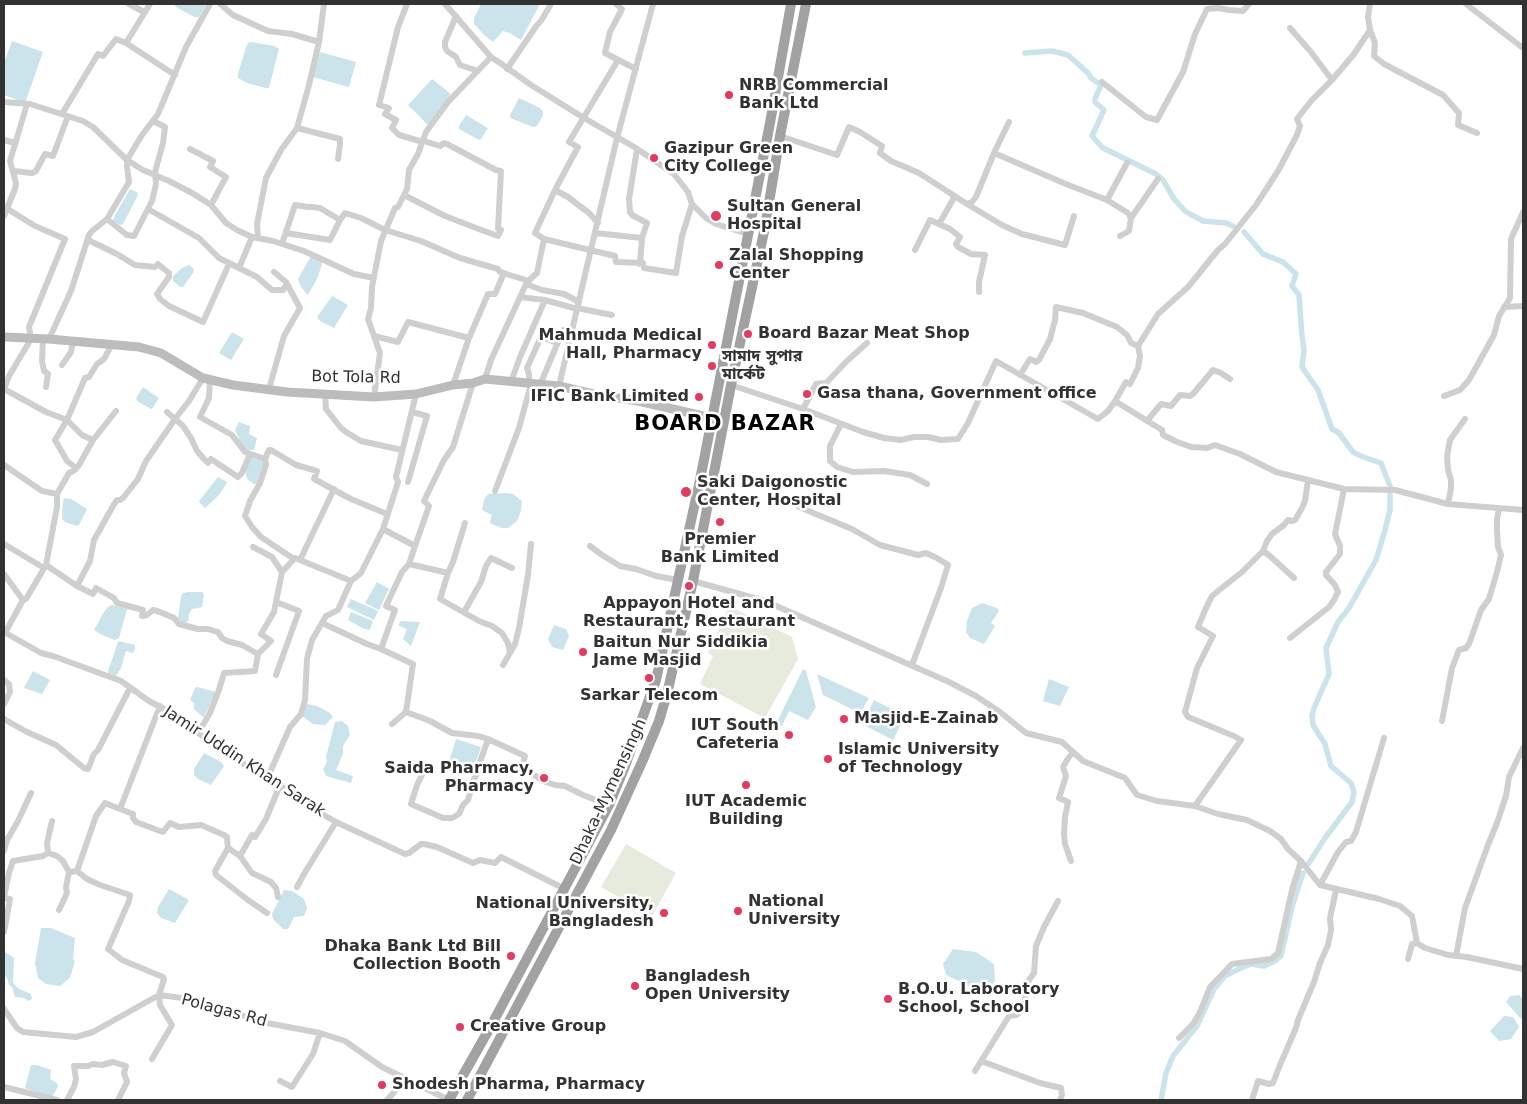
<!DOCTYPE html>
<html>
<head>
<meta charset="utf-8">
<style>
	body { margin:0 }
	#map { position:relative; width:1527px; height:1104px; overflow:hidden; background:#fff; font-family:"DejaVu Sans",sans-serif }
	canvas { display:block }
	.frame { position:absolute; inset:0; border:5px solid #323232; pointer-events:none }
</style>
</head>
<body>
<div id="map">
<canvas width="1527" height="1104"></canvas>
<div class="frame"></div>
</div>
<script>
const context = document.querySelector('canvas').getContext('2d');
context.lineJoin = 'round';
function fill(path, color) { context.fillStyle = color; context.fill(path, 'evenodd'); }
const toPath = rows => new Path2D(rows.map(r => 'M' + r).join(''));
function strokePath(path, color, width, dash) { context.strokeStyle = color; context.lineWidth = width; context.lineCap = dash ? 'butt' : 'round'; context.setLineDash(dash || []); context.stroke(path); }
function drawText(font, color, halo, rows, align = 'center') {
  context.font = font + ' "DejaVu Sans","Noto Sans Bengali",sans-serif'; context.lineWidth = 5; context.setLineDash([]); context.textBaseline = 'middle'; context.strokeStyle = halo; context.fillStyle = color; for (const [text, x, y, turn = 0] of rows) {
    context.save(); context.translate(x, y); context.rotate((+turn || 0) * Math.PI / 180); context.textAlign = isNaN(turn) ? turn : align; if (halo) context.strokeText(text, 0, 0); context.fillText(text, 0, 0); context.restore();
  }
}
fill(toPath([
	[729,606,792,637,798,659,765,718,700,684,713,656,708,653],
	[626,844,676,873,652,916,601,887]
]), '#e7ebde');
fill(toPath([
	[174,4,205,4,205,6,199,17,194,17,176,7],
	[481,4,540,4,521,40,510,33,503,31,493,42,485,36,474,24,474,18],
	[12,41,43,52,25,103,4,95,4,63],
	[252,42,274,46,279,49,269,88,265,88,247,83,238,78,238,74,246,47,248,43],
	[320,52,356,62,349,87,313,77],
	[432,79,451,94,428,125,408,105],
	[519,98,540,108,543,111,543,116,537,126,533,127,510,118,510,115],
	[466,115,488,128,481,139,479,140,459,129,459,126],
	[130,189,137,192,138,195,123,224,120,225,113,221,115,215],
	[311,256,322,261,322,264,317,279,308,295,301,287,298,279],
	[189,265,194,269,193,273,183,287,180,287,173,281,173,276,182,268],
	[332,296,348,305,334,328,320,321,317,317],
	[232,332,244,339,231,360,219,353],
	[143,387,159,398,153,408,151,409,137,401,136,398],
	[239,422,250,426,249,434,257,438,254,450,244,450,235,430],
	[251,457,264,462,257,484,254,484,248,480,246,476,246,468],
	[218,477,227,482,225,486,218,496,205,508,200,503,199,501],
	[506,493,513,494,522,501,521,511,517,521,508,528,502,528,491,524,490,522,492,515,482,510,484,500,488,494],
	[65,498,71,499,87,509,79,525,77,526,65,522,62,519,63,501],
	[377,582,389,589,379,610,365,603],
	[188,592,202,592,204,594,202,607,192,609,189,614,188,622,182,623,178,618,181,597,183,593],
	[351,599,378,611,374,620,347,607],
	[982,603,997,608,999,611,991,623,995,626,984,644,970,638,966,632,967,621,972,608],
	[112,605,127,609,119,638,115,640,102,635,94,630,104,612,108,607],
	[351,612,373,621,370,629,368,630,362,628,348,620],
	[401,621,420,622,411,646,403,639,407,629,398,625],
	[554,625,566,629,569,636,563,650,552,647,548,639],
	[119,641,135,645,135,649,133,653,126,651,121,668,116,676,108,673,108,671,118,642],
	[803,669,806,671,816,707,808,720,789,711,782,726,776,724],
	[33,671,50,680,42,694,24,688],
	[817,674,869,698,860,713,823,695],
	[1049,679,1069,687,1060,706,1043,701],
	[197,687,216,692,204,717,203,717,194,709,194,703,190,700,195,688],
	[874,700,905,716,893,740,862,724],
	[307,704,317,706,330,713,333,717,325,725,313,724,302,716],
	[342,721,348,726,350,735,343,746,343,754,336,770,353,776,351,783,326,776,323,769,327,762,326,757,335,722],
	[456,739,481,747,473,770,449,762],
	[204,753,221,762,224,766,211,785,198,779,194,775,194,769],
	[169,889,189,900,175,923,161,918,157,913,158,907],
	[284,890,292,891,304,899,307,908,304,916,294,917,288,929,283,929,273,919,272,914],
	[41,928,51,928,75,938,73,959,75,961,70,978,60,986,46,984,38,978,35,963],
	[953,949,976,952,994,964,995,981,988,990,977,990,946,975,943,964],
	[4,951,14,958,13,983,19,989,31,994,32,999,28,1001,24,998,15,997,12,987,9,985,7,978,4,975],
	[1519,995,1523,999,1523,1017,1521,1019,1506,1002,1510,996],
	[1504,1016,1513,1017,1519,1027,1511,1039,1499,1041,1490,1031],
	[31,1065,37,1065,51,1070,50,1079,57,1083,58,1086,53,1096,49,1097,25,1088]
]), '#cbe3eb');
strokePath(toPath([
	[1025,53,1052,51,1068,55,1088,73,1091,78,1101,85,1095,99,1095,102,1104,110,1092,136,1103,148,1156,174,1163,180,1174,199,1185,211,1190,214,1203,221,1226,223,1233,226],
	[1244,232,1263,254,1283,262,1296,274,1292,286,1299,295,1302,336,1304,350,1302,367,1318,390,1332,429,1339,433,1353,452,1363,457,1381,463,1390,486],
	[1309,863,1325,838,1352,802,1354,792,1351,783,1331,766,1325,744,1313,725,1312,716,1314,708,1329,674,1326,648,1338,622,1349,608,1376,560,1385,530,1390,510,1390,495],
	[1161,1100,1166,1073,1173,1056,1197,1026,1214,989,1225,976,1243,967,1252,964,1264,966,1275,961,1281,956,1292,907,1303,873]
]), '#cbe3eb', 5.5);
strokePath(toPath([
	[129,4,144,12],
	[220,4,233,15,268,31,292,34,319,42],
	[407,4,398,27,379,105,389,108,385,114,396,120,392,128,399,135,423,142],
	[445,4,491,57,503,65,531,85,584,118,636,148,674,174,688,192,692,204,706,218,716,224,748,234],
	[616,4,622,9,610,32,605,53,636,69],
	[1466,4,1523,48],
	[456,16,445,42,445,47,447,51,456,57,460,65,478,71],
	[1290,28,1311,52,1332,80],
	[1370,30,1375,43,1374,56,1384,64,1443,95,1459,113,1458,125,1477,133],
	[126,43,175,75],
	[507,69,537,25,541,21,551,4],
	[1102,82,1146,117,1157,120,1183,72,1195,34,1207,9,1218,8,1229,10,1243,11,1249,4],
	[4,102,30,104,83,121,93,127,127,160,143,170,169,181,192,193,211,205,226,223,237,230,252,237,273,241,304,251,354,274,374,278],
	[62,114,98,54,103,56,116,39,126,43,150,4],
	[297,128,340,139,340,144,338,159],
	[780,136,837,155,849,127,860,132,882,146,880,153,891,161,919,173,967,204,972,202,976,197,994,153,1066,184,1107,200,1128,213,1131,218,1129,231,1120,236],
	[4,140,15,143],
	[190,149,213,161,210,167,226,177,211,205],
	[637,149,629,199,630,212,632,215,647,223,642,238,640,264],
	[994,153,1009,122],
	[13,171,32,173,36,171,45,154,53,156,68,116],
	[555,190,568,197,589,213,598,223],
	[404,195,445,216,484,231,498,236,501,230,498,229,501,171,496,170,447,144,444,143,440,146,424,141],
	[955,196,939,224,950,229,960,237,956,244,958,247,971,254,985,255,979,282,979,292],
	[1107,200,1127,163],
	[967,204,1002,225,1022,234,1065,245,1074,216],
	[148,209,199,238,219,258,257,277,272,290,283,290,287,284],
	[4,216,15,189,16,183,10,161,27,104],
	[1131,218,1158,179],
	[107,219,127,235,134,236,152,201,156,184,155,172,163,143,165,127,153,121],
	[286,233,330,240,340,220],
	[595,233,642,238],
	[258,238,257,224,266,178,281,150,297,128,309,85,319,42,324,4],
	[544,239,615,256,616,262,643,263],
	[88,240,117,254,135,265,155,267,158,264,159,265,169,273,169,277,157,294,160,299,169,306,203,322,229,264],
	[282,244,295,205,308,207,312,207,320,208,340,220,345,213,361,218,385,230,421,241,460,258,498,269,500,272,529,281],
	[915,250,930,220,939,224],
	[239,268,252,237],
	[644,268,676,273,682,236,692,204],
	[526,284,542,290,564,294,579,302],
	[520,297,545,300,577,309],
	[1504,307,1523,306],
	[577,308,612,315],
	[374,336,398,342,408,322,469,338],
	[43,339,42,361,44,371,48,374,46,387],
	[49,339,71,291,89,235,92,231,107,219,129,182,127,167,127,160,142,135,158,114,186,47,210,4],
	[62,365,71,352,73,341],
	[1020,375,1030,359,1036,362,1039,360,1050,339,1055,320,1056,307,1083,313,1117,327,1127,335,1131,343,1138,346],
	[485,379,491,360,527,282,537,273,544,239,535,233,556,188,578,147,569,142,618,60],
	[210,380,209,398,200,417,232,435,245,452,265,459,269,450,271,450,296,465,317,471,314,479,351,499,387,514],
	[511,382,520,357,545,300],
	[529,384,529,374,527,368,541,337,557,343],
	[453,385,469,338,488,294,495,294,504,273],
	[540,385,563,330,573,331],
	[731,385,803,409,863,432,884,438,901,440,914,437,928,437,941,440,958,439,968,423,996,361,1098,419,1108,411,1115,401,1162,430,1163,435,1175,441,1191,447,1207,448,1215,445,1240,454,1276,472,1344,489,1395,490,1448,504,1523,510],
	[559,386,617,138,653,4],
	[4,389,9,376,31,339,29,327,65,239,35,226,6,208],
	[4,389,46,412,67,420,55,440,67,461,76,468],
	[269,389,284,336,300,308,286,282,274,272],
	[325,393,326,409,341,428,346,432,361,441,402,450],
	[1444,396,1460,390,1469,380,1494,335,1499,316,1510,298,1511,239,1523,212],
	[374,397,380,353,368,319,371,308,372,287,381,241,395,208,398,207,407,189,409,170,418,154,426,132,448,102,491,57],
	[1115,401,1126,382,1130,384,1138,368,1140,356,1138,346,1158,314,1188,287,1218,250,1225,244,1256,205,1278,171,1297,135,1300,126,1297,119,1311,101,1332,80,1354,54,1370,30,1368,17,1370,4],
	[803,409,816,384,826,383,848,360,867,343],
	[167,412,175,419,189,401,203,378],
	[1147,421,1161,404,1171,406,1180,395,1190,396,1193,394,1213,370,1221,373,1230,379],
	[841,424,830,446,830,461,837,467,853,472,884,471,910,475,927,484],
	[93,440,82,435,67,420,85,378,89,377,97,364,104,359,111,346],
	[265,459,266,465,260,483,250,501,245,516,252,527,261,537,294,559],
	[4,465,42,491,57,494],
	[408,482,427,416,412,412],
	[495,491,519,428,531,384],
	[1448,504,1451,488,1451,480,1448,470,1447,456,1450,440,1465,419],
	[799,507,852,529,880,545,918,555,926,553,937,558,948,565,941,588,912,665],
	[383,529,415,546,409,564,448,573,453,562,465,523],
	[4,544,44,568],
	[415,546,429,506,424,501,444,460,453,447,473,383],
	[590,546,602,555,620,566,636,569,656,576,678,580],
	[253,547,272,557,282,572],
	[1263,551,1267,541,1272,534,1284,525,1288,520,1292,521,1295,520,1302,508,1305,501,1308,480],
	[300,560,334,489],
	[46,565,77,586,93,594,96,588,114,598,117,603,143,610,142,616,147,615,153,610,160,612,174,618,179,624,198,629,208,629,218,632,222,638,227,641,242,645,258,654],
	[448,573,440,599,479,621,492,626,502,633,508,643,510,653],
	[4,574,23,600],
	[693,581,765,601,949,682,976,696,1000,712,1026,733,1062,742,1083,761,1125,778,1137,795,1157,801,1195,806,1218,814,1247,820,1270,831,1281,839,1288,849,1301,861,1320,885,1379,899,1400,906,1412,916,1417,943,1425,948,1448,955,1467,957,1523,969],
	[77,586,90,561,94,540,113,506,117,500,120,500,123,498,138,479,146,461,175,419,183,426,191,438,197,451,204,459,208,463,211,459,238,477,242,473,250,454],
	[464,612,481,582,486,566,491,558,512,568],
	[322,623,367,644,381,649,413,664,406,712],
	[4,632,41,653,53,656,121,681,149,701,181,718,191,725,206,740,267,779,300,797,310,807,336,822,405,854,409,853,421,844,424,844,437,847,473,863,480,860,495,863,501,857,565,889],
	[5,633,23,600,26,599,46,565,57,507,57,494,69,473,75,470,79,465,93,440,116,411],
	[1290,638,1329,607,1334,600,1338,592,1335,585,1326,575,1326,572,1340,554,1340,546,1335,534,1344,489],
	[381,649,395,610,386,606,402,572,409,564],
	[503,665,515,644,519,628,528,575,531,544],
	[276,675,299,611,276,602],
	[4,680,9,684,10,692,4,704],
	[4,719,25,731,56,745,84,768,88,769,94,754,98,750,130,688],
	[1442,721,1452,668,1459,650,1466,648,1469,644,1481,610,1489,599,1497,572,1501,555,1498,547,1497,530,1497,519,1499,508],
	[392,724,406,712,430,721,452,733,478,736,488,739,525,756,522,767,543,781,555,785,565,786,583,795,609,805],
	[198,733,210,713,219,690,224,673,255,671,258,654,271,641,261,634,274,612,282,572,295,558,351,581],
	[426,767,417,785,411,804,443,818,452,818,459,814,463,805,468,800,474,779,478,772,480,762,488,739],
	[267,779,290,727,301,714,305,700,307,659,312,640,326,616,338,610,351,581,361,573,383,529,398,482,396,477,416,394],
	[1195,806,1241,740,1234,736,1188,717,1185,712,1197,668,1213,636,1198,627,1206,608,1212,596,1218,591,1242,572,1263,551,1270,556,1294,578],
	[120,809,133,814,133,818,136,822,163,832,170,823,179,827,201,825,224,835,227,837,228,848,240,856,252,873,271,882,276,888,278,897],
	[52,821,47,843,48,853,57,856,63,861,69,872],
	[228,848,215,871,216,875,248,900,267,913],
	[4,851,7,840,18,821,31,793],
	[240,856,252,835,255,837,266,819,280,785],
	[1071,861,1065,844,1064,833,1065,817,1068,802,1059,798,1066,776,1063,767,1067,760,1073,752],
	[77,871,96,816,105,803,120,809,160,706],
	[1320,885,1338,852,1346,842,1351,841,1356,832,1384,738],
	[297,887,304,874,336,822],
	[4,897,9,873,13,861,43,856,48,853],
	[4,898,10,899,4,932],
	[59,910,67,893,66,887,69,872,77,871,87,879,100,885,130,895,129,901,108,949,122,960,163,977,164,979,159,995,160,1005,172,1025,152,1059],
	[1456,956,1465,908,1488,845,1497,823,1506,796,1509,777,1523,748],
	[1408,959,1412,944,1417,943],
	[4,1009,17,1028,23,1032,76,1037,93,1032,159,995,190,999,267,1023,320,1033,345,1041,382,1067,449,1100],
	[1179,1038,1193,1024,1200,1012,1210,987,1232,964,1271,959,1278,953,1292,890,1301,861],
	[981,1061,1040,1083,1061,1088,1062,1095,1060,1100],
	[975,1071,1009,1016,1016,1015,1023,1010,1029,980,1034,973,1036,946,1044,927,1058,901],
	[280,1081,292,1087,313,1054,320,1033],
	[4,1087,57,1100],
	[67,1100,74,1087,76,1079,74,1066,88,1066,93,1064,102,1065,113,1062,126,1066,124,1073,127,1082,118,1100],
	[387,1100,406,1079],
	[1252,1100,1258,1081,1269,1084,1273,1083,1280,1065,1296,1028,1298,1020,1314,982,1320,963,1328,945,1331,930,1330,918,1336,890]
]), '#cfcfcf', 6);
strokePath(toPath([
	[4,337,49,339,139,347,161,353,203,378,233,385,287,392,374,397,416,394,453,385,473,383,485,379,559,386,598,395,638,401,712,418]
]), '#bcbcbc', 9);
strokePath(toPath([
	[449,1100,492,1024,609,805,625,766,656,680,700,480,770,123,791,4],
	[467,1100,611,830,642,762,659,721,667,694,693,581,731,385,765,227,780,136,806,4]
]), '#a2a2a2', 10);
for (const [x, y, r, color] of [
	[729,95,5,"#e33a60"],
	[654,158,5,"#e33a60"],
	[716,216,6,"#e33a60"],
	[719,265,5,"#e33a60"],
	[748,334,5,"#e33a60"],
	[712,345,5,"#e33a60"],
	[712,366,5,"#e33a60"],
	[807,394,5,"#e33a60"],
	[699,397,5,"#e33a60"],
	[686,492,6,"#e33a60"],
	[720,522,5,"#e33a60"],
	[689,586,5,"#e33a60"],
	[583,652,5,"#e33a60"],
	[649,678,5,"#e33a60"],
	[844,719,5,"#e33a60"],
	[789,735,5,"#e33a60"],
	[828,759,5,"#e33a60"],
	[544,778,5,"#e33a60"],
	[746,785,5,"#e33a60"],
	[738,911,5,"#e33a60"],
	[664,913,5,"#e33a60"],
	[511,956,5,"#e33a60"],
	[635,986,5,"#e33a60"],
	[888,999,5,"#e33a60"],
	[460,1027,5,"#e33a60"],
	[382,1085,5,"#e33a60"]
]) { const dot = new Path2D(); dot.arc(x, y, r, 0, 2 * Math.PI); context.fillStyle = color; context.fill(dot); strokePath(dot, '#fff', 2); }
drawText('bold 16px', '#323232', '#fff', [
	["NRB Commercial",739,86],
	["Bank Ltd",739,104],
	["Gazipur Green",664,149],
	["City College",664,167],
	["Sultan General",727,207],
	["Hospital",727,225],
	["Zalal Shopping",729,256],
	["Center",729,274],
	["Board Bazar Meat Shop",758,334],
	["Mahmuda Medical",702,336,"right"],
	["Hall, Pharmacy",702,354,"right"],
	["সামাদ সুপার",722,357],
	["মার্কেট",722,375],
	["Gasa thana, Government office",817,394],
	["IFIC Bank Limited",689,397,"right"],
	["Saki Daigonostic",697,483],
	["Center, Hospital",697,501],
	["Premier",720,540,"center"],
	["Bank Limited",720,558,"center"],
	["Appayon Hotel and",689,604,"center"],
	["Restaurant, Restaurant",689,622,"center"],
	["Baitun Nur Siddikia",593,643],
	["Jame Masjid",593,661],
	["Sarkar Telecom",649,696,"center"],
	["Masjid-E-Zainab",854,719],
	["IUT South",779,726,"right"],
	["Cafeteria",779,744,"right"],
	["Islamic University",838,750],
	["of Technology",838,768],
	["Saida Pharmacy,",534,769,"right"],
	["Pharmacy",534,787,"right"],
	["IUT Academic",746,802,"center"],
	["Building",746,820,"center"],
	["National",748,902],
	["University",748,920],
	["National University,",654,904,"right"],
	["Bangladesh",654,922,"right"],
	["Dhaka Bank Ltd Bill",501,947,"right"],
	["Collection Booth",501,965,"right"],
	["Bangladesh",645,977],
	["Open University",645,995],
	["B.O.U. Laboratory",898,990],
	["School, School",898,1008],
	["Creative Group",470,1027],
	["Shodesh Pharma, Pharmacy",392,1085]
], 'left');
drawText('16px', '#323232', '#fff', [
	["Bot Tola Rd",356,378,1],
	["Jamir Uddin Khan Sarak",244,762,33],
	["Dhaka-Mymensingh",609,792,-65],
	["Polagas Rd",224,1011,15]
]);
context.letterSpacing = '1px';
drawText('bold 21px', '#000', '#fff', [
	["BOARD BAZAR",725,425]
]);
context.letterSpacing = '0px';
</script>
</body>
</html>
